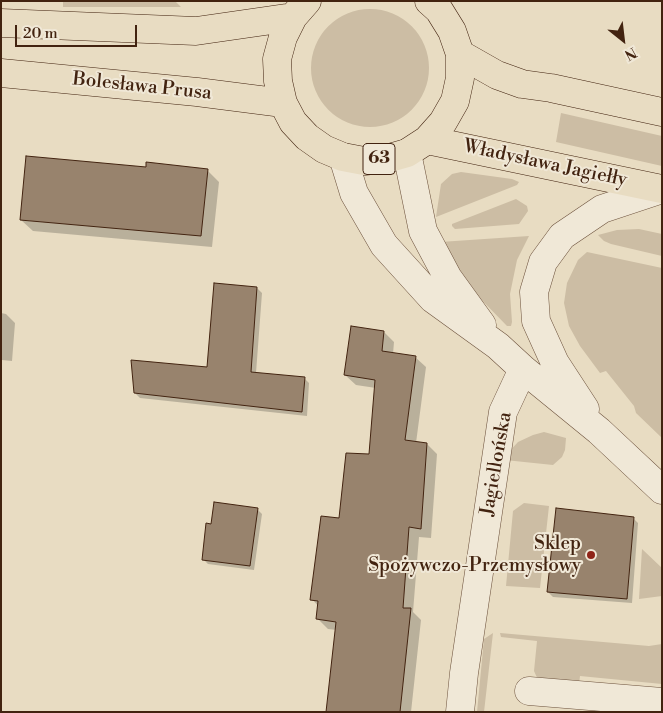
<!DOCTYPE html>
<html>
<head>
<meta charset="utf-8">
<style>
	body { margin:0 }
	#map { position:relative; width:663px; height:713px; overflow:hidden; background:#e8dcc2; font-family:"Libre Bodoni",serif }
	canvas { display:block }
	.frame { position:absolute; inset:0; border:2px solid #422310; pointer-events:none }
	.north { position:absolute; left:598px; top:15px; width:50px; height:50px; -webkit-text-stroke:4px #f0e8d7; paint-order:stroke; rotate:151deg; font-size:14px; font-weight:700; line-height:20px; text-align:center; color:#422310 }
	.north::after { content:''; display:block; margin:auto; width:18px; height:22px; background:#422310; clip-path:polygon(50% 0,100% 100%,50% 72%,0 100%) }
	.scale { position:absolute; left:15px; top:25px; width:122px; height:22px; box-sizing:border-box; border:2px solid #422310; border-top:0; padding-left:6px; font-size:15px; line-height:18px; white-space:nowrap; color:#422310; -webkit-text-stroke:4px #f0e8d7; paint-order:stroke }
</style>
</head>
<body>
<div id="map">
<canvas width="663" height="713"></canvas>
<div class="frame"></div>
<div class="north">N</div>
<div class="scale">20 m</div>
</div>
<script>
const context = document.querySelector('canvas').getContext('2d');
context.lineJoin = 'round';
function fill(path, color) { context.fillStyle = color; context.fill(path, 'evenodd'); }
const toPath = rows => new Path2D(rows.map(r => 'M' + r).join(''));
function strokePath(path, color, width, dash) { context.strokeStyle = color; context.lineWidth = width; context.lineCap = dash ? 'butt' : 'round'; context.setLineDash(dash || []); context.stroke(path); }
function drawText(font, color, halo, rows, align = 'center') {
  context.font = font + ' "Libre Bodoni",serif'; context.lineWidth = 4; context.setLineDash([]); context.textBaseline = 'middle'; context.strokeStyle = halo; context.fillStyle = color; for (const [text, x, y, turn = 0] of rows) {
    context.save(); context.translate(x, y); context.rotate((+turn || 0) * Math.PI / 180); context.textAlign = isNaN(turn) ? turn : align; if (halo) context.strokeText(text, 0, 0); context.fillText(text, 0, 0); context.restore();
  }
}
fill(toPath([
	[63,1,175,1,181,7,63,7],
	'311 68a59 59 0 1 1 118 0a59 59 0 1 1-118 0Z',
	[561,113,662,136,662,166,556,142],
	[461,172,512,179,519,182,517,185,436,217,441,184,452,174],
	[516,199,527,206,528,211,519,224,455,229,452,226,452,224],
	[639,229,662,234,662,256,611,244,604,241,598,235,617,230],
	[529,236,517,260,510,294,512,322,511,326,507,326,471,289,440,242],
	[587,252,662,268,662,438,636,413,634,406,606,371,600,373,580,346,569,326,564,303,567,283,578,260],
	[544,432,566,438,565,450,562,457,553,465,505,460,507,454,518,442,533,435],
	[524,503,549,506,540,588,506,586,513,511],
	[642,549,662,568,662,596,639,599],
	[493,633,484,712,477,712,484,639],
	[500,633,649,646,662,644,662,684,580,676,579,684,539,682,534,671,537,641,501,637]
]), '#ccbda4');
fill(toPath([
	[207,170,219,182,212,247,33,231,21,220],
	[257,288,262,293,256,373,304,378,309,383,307,416,140,398,135,393,208,368],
	[1,313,6,314,15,323,12,361,2,360,1,369],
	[384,332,394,342,393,354,415,357,426,367,416,443,427,444,437,454,431,538,419,537,413,612,421,620,411,712,327,712,337,630,328,629,318,619,319,607,312,599,341,520,370,456,376,388,356,385,345,375],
	[257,509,262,514,254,570,208,564,203,559,212,525],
	[633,518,638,523,632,603,553,597,548,592]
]), '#0003');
const building = toPath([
	[26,156,146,167,146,162,208,169,201,236,20,220,26,156],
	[214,283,257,287,251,372,305,377,302,412,134,393,131,360,207,367,214,283],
	[351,326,384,331,382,351,416,356,405,440,427,443,421,529,409,527,403,608,411,608,400,712,326,712,336,622,316,619,318,601,310,600,321,516,339,518,346,453,369,454,375,380,344,375,351,326],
	[214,502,258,508,250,566,202,560,206,523,211,524,214,502],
	[556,508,634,517,627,599,547,592,556,508]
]);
fill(building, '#98836d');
strokePath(building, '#422310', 1);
const minor = toPath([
	[407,153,423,231,448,278,482,325],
	[343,157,354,193,384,245,433,299,498,346,523,369,599,431,662,490],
	[585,409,555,363,536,321,534,292,543,262,562,236,602,209,662,189],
	[529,691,662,702],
	[460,712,464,673,503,412,523,369]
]);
const major = toPath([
	[307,1,293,17,283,37,277,59,278,81,283,103,293,122,307,137,324,149,343,157,364,161,386,159,407,153,427,140,443,122,455,101,460,78,460,54,452,31,439,10,429,1],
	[1,23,196,31,293,17],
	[460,54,497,75,522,84,551,88,662,112],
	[1,73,197,92,283,103],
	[427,140,662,189]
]);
strokePath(minor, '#6c513c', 29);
strokePath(major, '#422310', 29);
strokePath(minor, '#f0e8d7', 28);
strokePath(major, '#e8dcc2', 28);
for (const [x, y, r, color] of [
	[591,555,5,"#8f2418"]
]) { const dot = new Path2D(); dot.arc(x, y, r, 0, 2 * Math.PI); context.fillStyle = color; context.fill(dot); strokePath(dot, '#f0e8d7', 2); }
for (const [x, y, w] of [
	[379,159,32]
]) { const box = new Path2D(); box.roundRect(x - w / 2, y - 15.5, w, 31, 4); context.fillStyle = '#f0e8d7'; context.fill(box); strokePath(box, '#422310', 1); }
drawText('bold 18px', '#422310', null, [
	["63",379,159]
]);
drawText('19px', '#422310', '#f0e8d7', [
	["Bolesława Prusa",142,87,6],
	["Władysława Jagiełły",545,164,12],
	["Jagiellońska",497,464,-80]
]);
drawText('19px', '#422310', '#f0e8d7', [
	["Sklep",581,544],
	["Spożywczo-Przemysłowy",581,566]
], 'right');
</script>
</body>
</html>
